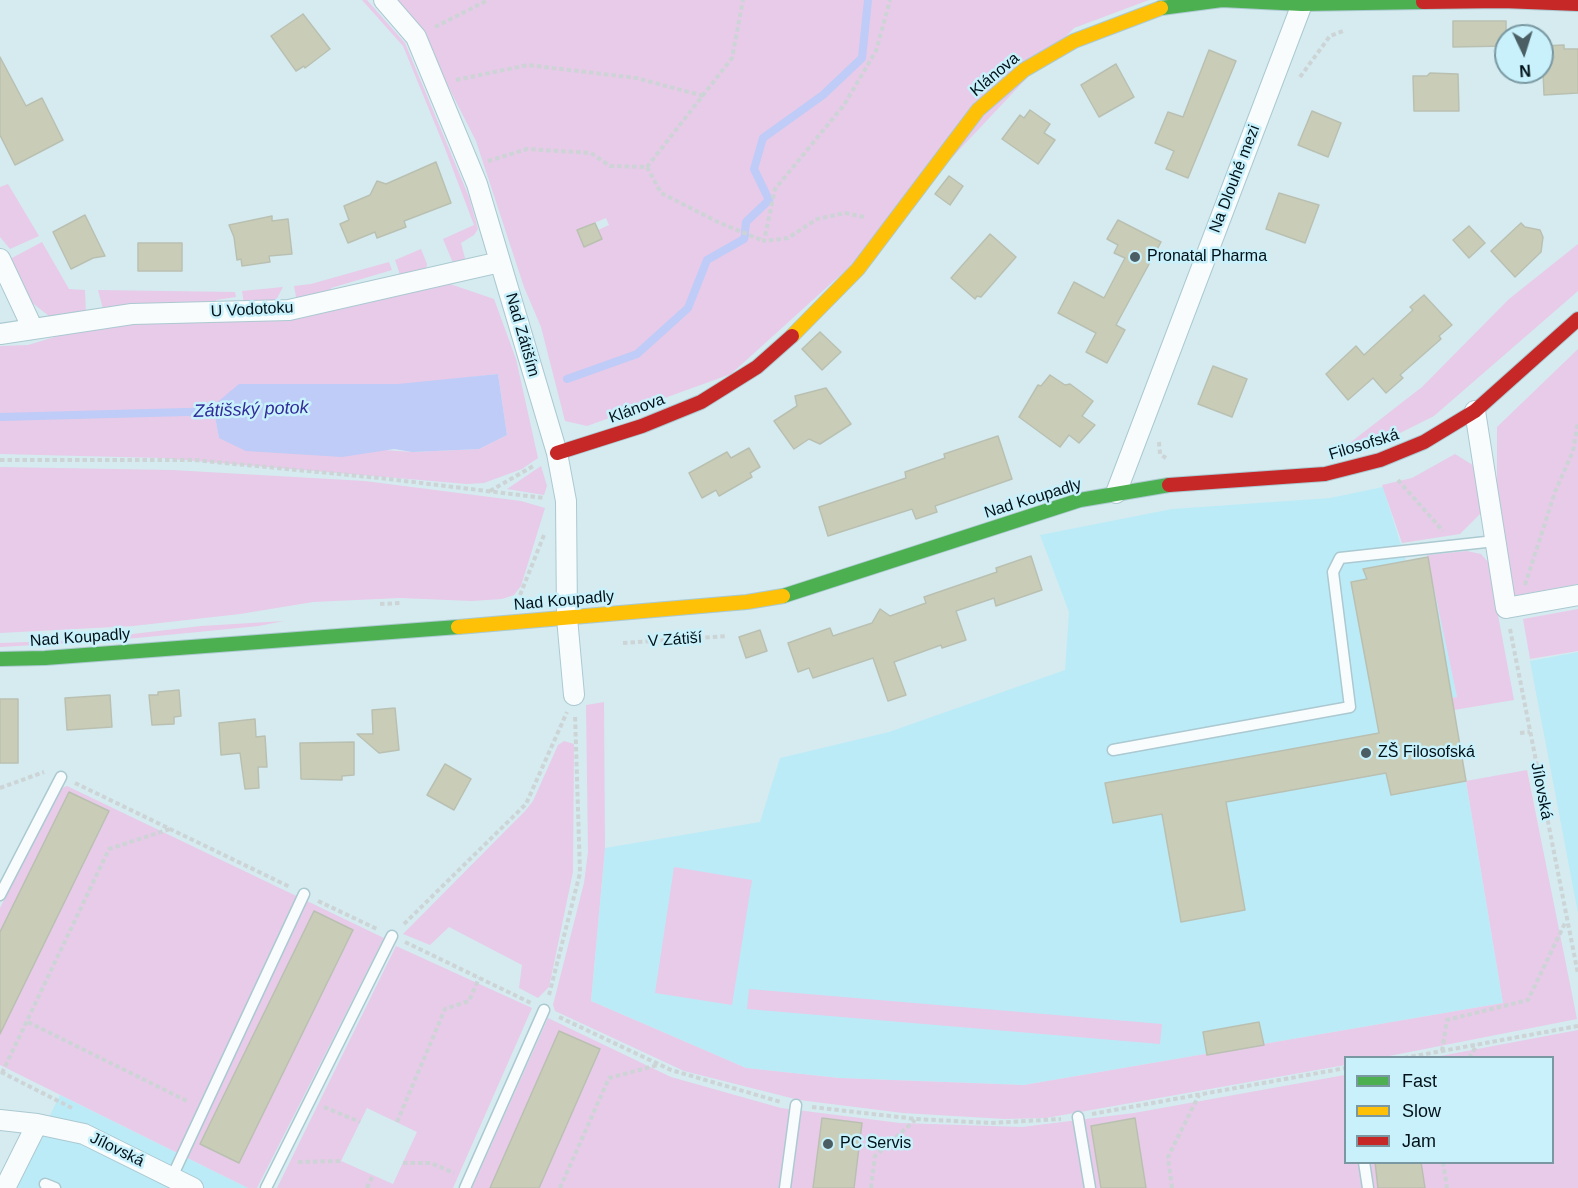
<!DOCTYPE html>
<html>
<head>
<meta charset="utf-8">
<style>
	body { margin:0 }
	#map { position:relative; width:1578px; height:1188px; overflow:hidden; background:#d5ebf0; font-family:Helvetica,sans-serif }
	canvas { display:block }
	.legend { position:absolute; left:1344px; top:1056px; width:210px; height:108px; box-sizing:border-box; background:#c9f1fc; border:2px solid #7998a1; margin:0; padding:8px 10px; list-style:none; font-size:18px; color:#001218 }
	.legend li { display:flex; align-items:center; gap:12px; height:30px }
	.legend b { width:30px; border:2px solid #7998a1 }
	.north { position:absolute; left:1494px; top:24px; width:60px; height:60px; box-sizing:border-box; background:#c9f1fc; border:2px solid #7998a1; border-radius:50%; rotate:176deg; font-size:16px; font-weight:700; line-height:24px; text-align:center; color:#001218 }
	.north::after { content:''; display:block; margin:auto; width:21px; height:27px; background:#4b5e64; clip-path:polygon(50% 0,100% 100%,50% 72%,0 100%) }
</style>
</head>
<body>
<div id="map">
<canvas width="1578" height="1188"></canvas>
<ul class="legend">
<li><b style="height:8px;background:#4caf50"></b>Fast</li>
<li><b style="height:8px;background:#ffc107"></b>Slow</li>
<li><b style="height:8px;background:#c62828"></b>Jam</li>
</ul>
<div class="north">N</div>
</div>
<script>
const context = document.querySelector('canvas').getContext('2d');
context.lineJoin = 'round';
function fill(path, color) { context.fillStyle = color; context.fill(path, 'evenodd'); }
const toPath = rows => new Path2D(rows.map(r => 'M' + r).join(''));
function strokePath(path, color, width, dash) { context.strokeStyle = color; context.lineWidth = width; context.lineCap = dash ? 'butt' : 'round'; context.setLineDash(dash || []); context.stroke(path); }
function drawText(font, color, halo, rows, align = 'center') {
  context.font = font + ' Helvetica,sans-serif'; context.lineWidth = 5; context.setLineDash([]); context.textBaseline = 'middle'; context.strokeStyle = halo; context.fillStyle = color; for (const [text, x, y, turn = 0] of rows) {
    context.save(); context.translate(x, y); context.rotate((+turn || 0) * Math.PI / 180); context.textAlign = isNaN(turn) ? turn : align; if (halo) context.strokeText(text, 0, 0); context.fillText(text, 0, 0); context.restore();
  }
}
fill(toPath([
	[1383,487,1406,561,1428,558,1457,697,1438,700,1454,710,1503,1003,1024,1085,839,1078,746,1068,591,1001,605,848,760,822,780,758,889,732,1065,670,1069,612,1040,535,1172,509,1330,498],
	[1578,652,1578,913,1530,661],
	[60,1095,248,1188,14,1188]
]), '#bcebf8');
fill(toPath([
	[362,0,367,0,405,43,469,197,478,229,474,235,461,243,466,262,453,263,443,239,474,225,444,146,403,46],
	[397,0,1149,0,1074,28,846,270,731,374,587,426,565,421,541,327,524,287,476,141,415,21],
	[606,218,609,225,598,230,602,239,584,247,577,230],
	[8,184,39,236,10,249,0,237,0,187],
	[42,242,69,289,85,290,86,314,58,318,49,316,31,302,10,259],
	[1578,244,1578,291,1434,416,1394,436,1342,449,1422,387,1509,299],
	[421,249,427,264,426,270,400,275,395,260],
	[389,262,392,270,331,288,330,294,301,300,296,297,294,286,311,284],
	[450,284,494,299,516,359,538,458,522,469,484,483,467,484,161,458,0,454,0,346,28,345,94,325,279,320],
	[498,374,507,435,479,449,412,452,219,438,213,406],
	[283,287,274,304,244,304,242,291],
	[98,290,235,292,236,297,216,300,216,303,103,309],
	[1578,349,1578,584,1513,596,1497,497,1497,427],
	[1455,454,1476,467,1481,513,1460,534,1402,543,1382,485,1412,478],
	[541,466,547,486,544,495,507,489],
	[0,467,172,470,365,481,521,501,545,508,521,586,514,595,502,599,472,601,400,598,313,602,240,614,133,626,0,633],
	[1467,551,1481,554,1488,562,1514,700,1454,710,1438,700,1457,697,1427,555],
	[1578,609,1578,651,1530,659,1523,619],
	[284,621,259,626,106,641,0,647,0,643,81,640,201,626],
	[604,702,605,848,591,1001,746,1068,839,1078,1024,1085,1503,1003,1466,781,1527,770,1577,1019,1384,1057,1346,1058,1345,1065,1046,1118,1005,1119,903,1113,799,1100,684,1071,555,1011,553,1005,584,883,588,852,586,705],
	[564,741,574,744,573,872,549,987,538,998,519,988,522,965,449,927,430,945,403,934,525,811,533,801,558,745],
	[67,786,384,938,257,1188,248,1188,0,1065,0,1034,109,812,69,792,0,932,0,908,59,789],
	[314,911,353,931,239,1163,200,1144],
	[674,867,752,880,732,1005,655,993],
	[396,946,532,1008,453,1188,277,1188],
	[367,1108,417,1132,393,1184,341,1161],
	[749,989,1162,1024,1160,1044,747,1009],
	[548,1018,671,1077,781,1108,900,1123,1022,1127,1134,1113,1345,1075,1346,1162,1375,1163,1380,1188,1146,1188,1134,1118,1091,1126,1101,1188,854,1188,822,1118,813,1188,539,1188,600,1050,559,1031,490,1188,472,1188],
	[1578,1030,1578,1188,1425,1188,1421,1163,1552,1162,1552,1058,1435,1057]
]), '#e7cbe9');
fill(toPath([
	[498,374,507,435,479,449,412,452,394,449,342,457,246,451,219,438,213,406,239,384,398,384]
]), '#beccf7');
strokePath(toPath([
	[745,232,746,222,769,200,754,169,763,138,823,95,862,58,868,0],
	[567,379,637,354,688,308,707,260,744,239,745,235],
	[0,417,223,411]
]), '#beccf7', 8);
const building = toPath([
	[303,14,330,49,305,68,304,66,296,71,271,36,303,14],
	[1453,21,1506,21,1506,46,1453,47,1453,21],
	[1564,45,1564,49,1578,49,1578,93,1544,95,1542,46,1564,45],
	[1209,50,1236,61,1188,178,1166,169,1174,151,1155,143,1168,112,1183,117,1209,50],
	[0,57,26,106,42,98,63,140,15,165,0,135,0,57],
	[1116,64,1134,97,1099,117,1081,85,1116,64],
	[1430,73,1458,74,1459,111,1414,111,1413,76,1427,76,1430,73],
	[1030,110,1050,124,1044,133,1055,140,1038,164,1002,139,1020,115,1024,118,1030,110],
	[1312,111,1341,123,1328,157,1298,145,1312,111],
	[436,162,451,203,404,221,406,227,377,238,375,232,348,243,340,224,349,220,344,206,370,195,377,181,386,184,436,162],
	[949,176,963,186,950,205,935,194,949,176],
	[1279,193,1319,205,1305,243,1266,229,1279,193],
	[85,215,105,256,93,258,71,269,53,232,85,215],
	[272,216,272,221,288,219,292,254,269,256,270,262,242,266,241,259,237,260,234,237,229,225,272,216],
	[1118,220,1161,242,1116,325,1125,330,1107,363,1086,352,1096,333,1058,313,1074,282,1104,298,1125,258,1114,253,1118,245,1107,239,1118,220],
	[595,223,602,239,584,247,577,230,595,223],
	[1521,223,1525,227,1540,230,1543,237,1541,252,1515,277,1491,251,1521,223],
	[1469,226,1485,243,1469,258,1453,240,1469,226],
	[990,234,1016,257,981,297,977,296,975,299,951,278,990,234],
	[138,243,182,243,182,271,138,271,138,243],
	[1424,295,1452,325,1439,336,1441,339,1400,375,1403,378,1386,393,1373,378,1348,400,1326,374,1356,346,1364,355,1413,310,1410,307,1424,295],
	[820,332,841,352,822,370,802,349,820,332],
	[1213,366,1247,379,1232,417,1198,404,1213,366],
	[1050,375,1065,385,1070,384,1093,401,1082,416,1095,425,1079,443,1069,435,1060,447,1019,417,1038,385,1041,386,1050,375],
	[826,388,851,424,820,444,809,439,794,449,774,421,797,406,795,396,826,388],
	[998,436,1012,479,935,506,937,512,916,519,912,509,828,536,819,507,906,478,905,472,945,458,944,454,998,436],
	[749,448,760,467,750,473,752,477,719,496,716,490,702,498,689,473,727,452,731,458,749,448],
	[1031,556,1042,590,996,606,994,598,956,611,966,640,942,648,941,645,894,662,906,695,888,701,873,658,813,678,809,668,798,672,788,643,830,628,833,636,872,623,880,609,890,616,926,603,924,597,997,572,996,568,1031,556],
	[1428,557,1466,781,1391,795,1386,773,1226,802,1245,910,1181,922,1162,814,1113,823,1105,783,1379,733,1351,582,1367,579,1363,569,1428,557],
	[760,630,767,651,746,658,739,637,760,630],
	[179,690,181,716,174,717,174,724,152,725,149,695,158,695,158,692,179,690],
	[110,695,112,727,67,730,65,698,110,695],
	[0,699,18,699,18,763,0,763,0,699],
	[395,708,399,750,379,753,357,734,373,734,372,710,395,708],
	[255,719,256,737,265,736,267,767,258,767,259,788,245,789,240,753,221,755,219,723,255,719],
	[354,742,354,775,342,776,342,780,301,779,300,743,354,742],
	[445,764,471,779,454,810,427,795,445,764],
	[69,792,109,811,0,1034,0,932,69,792],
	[314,911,353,930,239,1163,200,1144,314,911],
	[1259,1022,1264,1045,1207,1055,1203,1032,1259,1022],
	[559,1031,600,1049,539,1188,490,1188,559,1031],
	[822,1118,862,1123,854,1188,813,1188,822,1118],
	[1135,1118,1146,1188,1101,1188,1091,1126,1135,1118],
	[1375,1162,1421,1162,1425,1188,1378,1188,1375,1162]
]);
fill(building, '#c9cdb8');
strokePath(building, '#bac0b1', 1.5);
const lane = toPath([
	[1113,750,1350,707,1333,572,1340,558,1495,541],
	[0,895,61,777],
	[1078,1117,1090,1188],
	[1364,1162,1368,1188],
	[172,1177,304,894],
	[45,1184,55,1188],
	[266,1188,392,936],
	[465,1188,544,1010],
	[785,1188,796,1105]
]);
const street = toPath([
	[384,0,416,37,477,184,557,453,566,501,567,618,574,695],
	[0,259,32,327],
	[0,334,132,314,289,310,500,262],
	[1475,411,1506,608,1578,595],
	[1116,493,1302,4],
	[0,1120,37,1124,84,1134,193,1188],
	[5,1188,37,1124]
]);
const fast = toPath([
	[1161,8,1222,0,1302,4,1423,2],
	[783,596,1080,500,1169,485],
	[0,659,45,658,458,627]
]);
const slow = toPath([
	[792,336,858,269,978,110,1024,70,1074,41,1161,8],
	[458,627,747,602,783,596]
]);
const jam = toPath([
	[1423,2,1503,1,1578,4],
	[557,453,642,426,701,402,757,367,792,336],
	[1169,485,1325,474,1380,460,1424,442,1475,411,1578,319]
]);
strokePath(lane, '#abc9d1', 13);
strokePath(street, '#abc9d1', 22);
strokePath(fast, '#abc9d1', 16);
strokePath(slow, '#abc9d1', 16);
strokePath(jam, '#abc9d1', 16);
strokePath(toPath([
	[435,27,488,0],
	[1300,77,1330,36,1343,31],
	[456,80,528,65,636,78,704,96],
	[488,161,527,149,591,153,610,166,647,167,732,58,743,0],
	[647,167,661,193,720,223,764,241],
	[864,217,845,213,817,219,788,238,764,241,775,189,844,105,876,51,890,0],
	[1159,442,1160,454,1166,458],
	[0,460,194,460,380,478,544,498],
	[1398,480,1443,531],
	[490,491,535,465],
	[1525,585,1555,492,1573,451,1578,422],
	[520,595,544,535],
	[380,604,402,603],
	[1510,629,1578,974],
	[623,643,727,636],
	[1520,733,1530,732],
	[75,783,290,887],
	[0,788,44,772],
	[318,901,377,929],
	[404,924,526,804,567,712],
	[405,942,531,1003],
	[549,995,580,873,575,715],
	[559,1017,671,1070,781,1102],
	[28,1022,189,1102],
	[1442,1051,1447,1020,1528,1000,1566,921],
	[1404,1058,1578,1026],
	[1469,1058,1477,1045],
	[1,1072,72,1108],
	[2,1073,109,849,170,829],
	[324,1107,360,1122],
	[812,1107,916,1119,991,1123,1061,1119],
	[1092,1114,1346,1068],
	[397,1122,445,1009,469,1001,479,978],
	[298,1162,341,1161],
	[1443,1162,1447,1188],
	[403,1163,431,1163,454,1173],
	[367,1188,373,1175],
	[560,1188,609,1078,658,1065],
	[871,1188,875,1156,915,1120],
	[1172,1188,1168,1157,1199,1095]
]), '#cdd4d6', 4, [4.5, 3]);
strokePath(lane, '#f9fcfd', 10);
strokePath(street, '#f9fcfd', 20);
strokePath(fast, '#4caf50', 14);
strokePath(slow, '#ffc107', 14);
strokePath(jam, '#c62828', 14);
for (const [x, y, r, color] of [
	[1135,257,6,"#4b5e64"],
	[1366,753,6,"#4b5e64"],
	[828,1144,6,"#4b5e64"]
]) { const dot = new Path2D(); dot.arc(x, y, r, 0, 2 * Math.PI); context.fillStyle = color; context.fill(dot); strokePath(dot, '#c9f1fc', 2); }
drawText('16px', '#001218', '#c9f1fc', [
	["Klánova",995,75,-40],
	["Na Dlouhé mezi",1235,179,-69],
	["U Vodotoku",252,310,-3],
	["Nad Zátiším",522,335,74],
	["Klánova",637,409,-20],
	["Filosofská",1364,445,-17],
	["Nad Koupadly",1033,499,-17],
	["Nad Koupadly",564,601,-5],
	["Nad Koupadly",80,638,-4],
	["V Zátiší",675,640,-4],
	["Jílovská",1541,791,79],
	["Jílovská",117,1150,26]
]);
drawText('16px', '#001218', '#c9f1fc', [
	["Pronatal Pharma",1147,257],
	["ZŠ Filosofská",1378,753],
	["PC Servis",840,1144]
], 'left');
drawText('italic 18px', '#312b99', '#c9f1fc', [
	["Zátišský potok",251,410,-2]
]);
</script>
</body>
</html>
